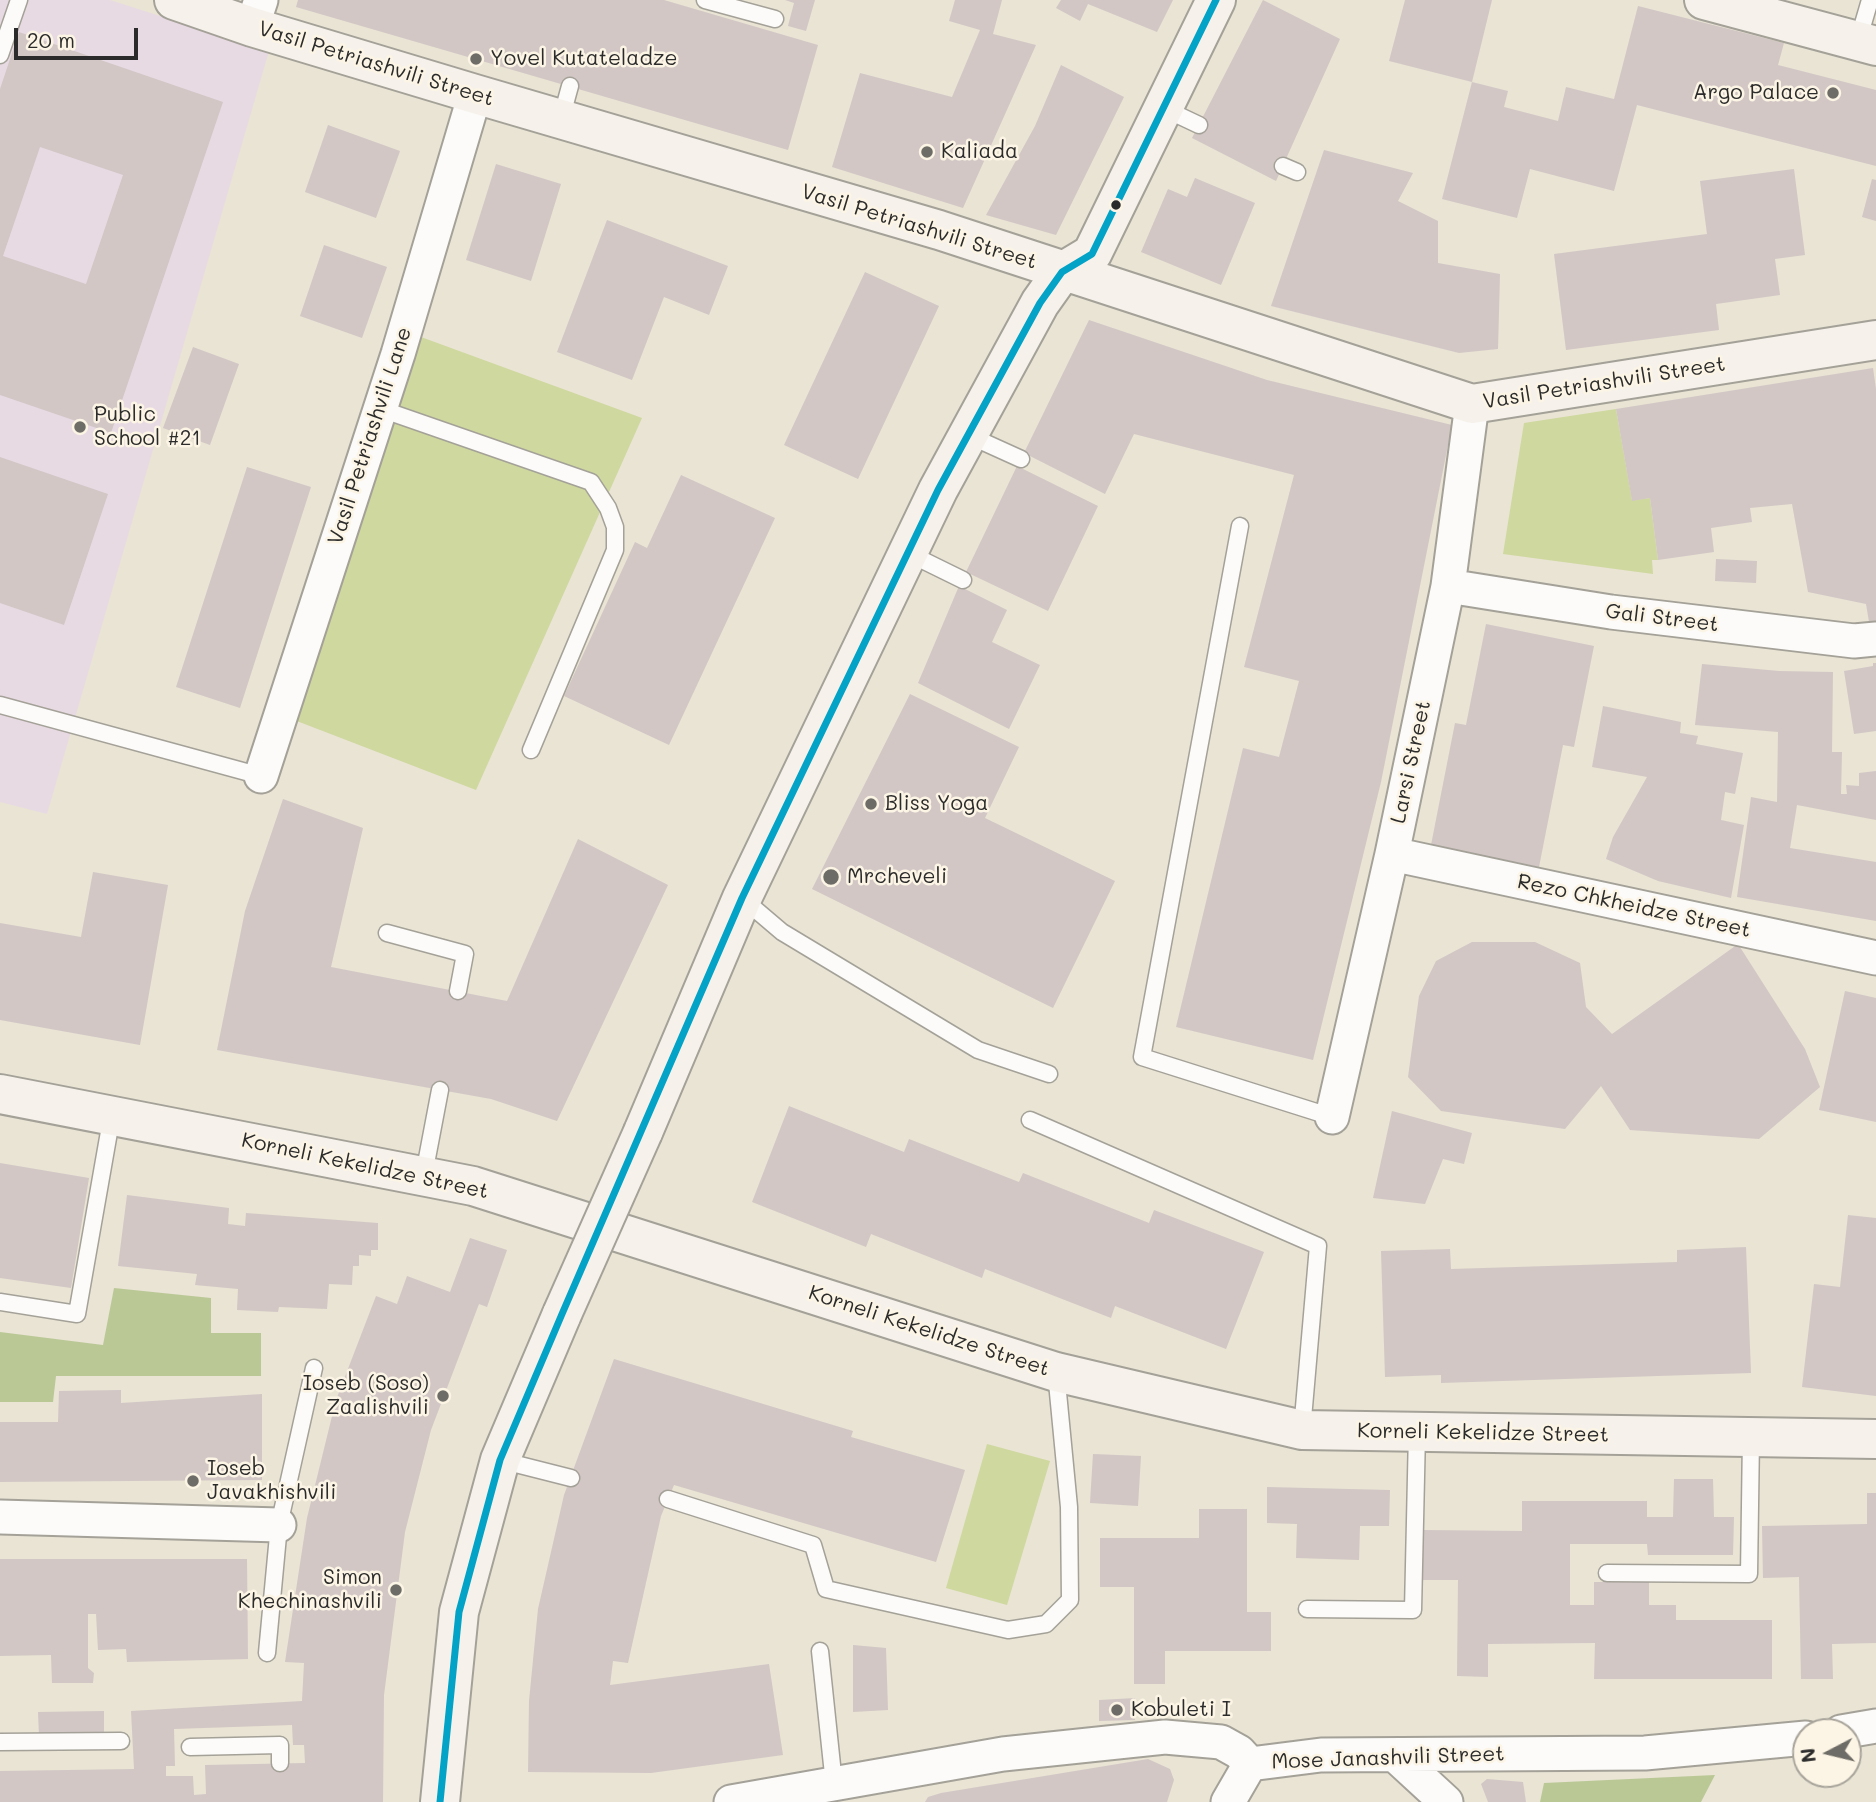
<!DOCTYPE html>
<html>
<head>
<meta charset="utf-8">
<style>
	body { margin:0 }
	#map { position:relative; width:1876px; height:1802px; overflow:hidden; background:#e9e4d4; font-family:Mali,sans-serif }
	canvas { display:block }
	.north { position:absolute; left:1792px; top:1718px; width:70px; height:70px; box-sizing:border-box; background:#fcf5e5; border:2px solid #a8a49b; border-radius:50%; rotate:263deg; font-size:19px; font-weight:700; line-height:28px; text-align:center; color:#2b2b2b }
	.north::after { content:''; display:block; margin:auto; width:24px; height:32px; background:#6e6c66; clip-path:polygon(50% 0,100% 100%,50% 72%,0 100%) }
	.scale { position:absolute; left:14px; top:28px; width:124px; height:32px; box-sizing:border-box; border:4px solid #2b2b2b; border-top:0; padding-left:9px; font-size:21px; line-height:24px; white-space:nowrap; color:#2b2b2b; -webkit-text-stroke:5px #fcf5e5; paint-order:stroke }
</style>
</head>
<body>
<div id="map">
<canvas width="1876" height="1802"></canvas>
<div class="north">N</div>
<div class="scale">20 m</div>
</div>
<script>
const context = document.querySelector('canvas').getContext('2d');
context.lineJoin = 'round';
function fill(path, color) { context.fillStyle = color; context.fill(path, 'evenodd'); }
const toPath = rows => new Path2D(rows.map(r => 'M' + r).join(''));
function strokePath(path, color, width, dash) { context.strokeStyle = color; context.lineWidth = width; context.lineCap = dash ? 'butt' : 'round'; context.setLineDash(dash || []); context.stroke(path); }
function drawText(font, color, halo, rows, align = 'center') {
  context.font = font + ' Mali,sans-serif'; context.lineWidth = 5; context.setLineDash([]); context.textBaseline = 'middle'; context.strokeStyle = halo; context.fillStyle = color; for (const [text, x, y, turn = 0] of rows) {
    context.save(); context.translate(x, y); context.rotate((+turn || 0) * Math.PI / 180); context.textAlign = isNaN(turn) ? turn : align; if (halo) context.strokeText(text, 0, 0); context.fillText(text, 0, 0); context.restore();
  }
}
fill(toPath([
	[0,0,110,0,269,51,47,814,0,802]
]), '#e8dae3');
fill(toPath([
	[421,337,642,418,476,790,289,718],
	[1616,409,1632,500,1650,498,1658,560,1652,560,1653,574,1503,554,1524,423],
	[987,1444,1050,1461,1007,1605,946,1588]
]), '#cfd89e');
fill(toPath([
	[114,1288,211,1298,211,1333,261,1333,261,1376,56,1376,53,1402,0,1402,0,1332,103,1345],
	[1715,1775,1701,1802,1540,1802,1544,1783]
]), '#bac896');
fill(toPath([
	[298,0,664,0,818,45,788,150,296,7],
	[815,0,806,31,788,26,794,3,785,0],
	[955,0,1002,0,993,34,1036,45,963,208,832,167,860,73,952,97,980,30,949,21],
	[1061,0,1173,0,1157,32,1088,4,1080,21,1056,8],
	[1263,0,1340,39,1276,181,1192,138],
	[1405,0,1492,0,1472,82,1389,61],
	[1638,6,1784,43,1778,65,1876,90,1876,166,1637,105,1614,191,1530,169,1517,218,1442,199,1472,82,1508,91,1504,107,1558,121,1566,87,1614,99],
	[19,32,223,102,111,433,0,395,0,89],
	[40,147,123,175,86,284,3,256],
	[1061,65,1124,97,1056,235,986,215,1035,126],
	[328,125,400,151,376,218,305,192],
	[1324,150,1413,173,1398,201,1438,221,1438,263,1500,274,1498,349,1459,353,1271,306],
	[496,164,561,184,531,281,466,260],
	[1794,169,1805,255,1775,259,1780,295,1716,304,1719,330,1566,350,1554,254,1707,234,1700,181],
	[1195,178,1255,203,1221,285,1141,252,1168,189,1187,197],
	[1872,179,1876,180,1876,221,1862,217],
	[607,220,728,266,709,315,664,297,632,380,557,352],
	[324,245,387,267,362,338,300,316],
	[865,272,939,306,858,479,784,445],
	[1089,320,1267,380,1452,425,1381,782,1313,1060,1176,1027,1243,748,1279,757,1299,681,1244,667,1294,475,1134,434,1105,494,1024,453],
	[193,347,239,364,210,445,163,428],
	[1873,368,1876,389,1876,621,1869,622,1866,604,1808,592,1792,504,1750,508,1752,522,1711,528,1714,552,1658,560,1650,498,1632,501,1616,409],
	[0,457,108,494,64,625,0,603],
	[1017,466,1098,506,1048,611,966,572],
	[247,467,311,487,240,708,176,687],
	[681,475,775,518,669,745,564,696,635,542,647,548],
	[1716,559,1757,561,1756,583,1715,581],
	[959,586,1007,610,992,642,1040,665,1009,729,918,683],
	[1486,624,1594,646,1574,747,1563,745,1539,867,1431,845,1455,723,1466,725],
	[1873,663,1876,663,1876,731,1854,734,1844,671,1873,666],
	[1702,664,1779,671,1833,672,1832,752,1842,752,1841,794,1847,794,1846,785,1859,786,1859,773,1876,771,1876,820,1797,805,1790,848,1876,862,1876,921,1737,897,1751,797,1777,802,1778,732,1695,725],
	[910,694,1019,747,985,818,1115,881,1053,1008,812,889],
	[1603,706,1681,722,1680,733,1698,736,1696,744,1743,753,1735,794,1725,792,1721,820,1744,825,1731,898,1658,881,1606,859,1613,837,1647,777,1592,767],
	[283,799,363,828,331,967,507,1001,578,839,668,885,557,1121,491,1099,217,1050,245,911],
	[93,872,168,885,140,1045,0,1020,0,923,81,937],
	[1472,942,1535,942,1580,963,1586,1007,1612,1034,1738,944,1805,1049,1820,1087,1759,1139,1630,1130,1601,1086,1565,1129,1441,1111,1408,1077,1419,996,1436,961],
	[1845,991,1876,998,1876,1122,1819,1110],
	[789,1106,904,1152,909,1139,1019,1182,1023,1173,1149,1223,1154,1210,1264,1252,1226,1349,1115,1306,1111,1318,985,1269,982,1278,871,1234,866,1247,752,1202],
	[1392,1111,1472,1133,1464,1164,1443,1159,1425,1204,1373,1198],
	[0,1163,89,1178,71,1288,0,1278],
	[127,1195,229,1208,228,1224,245,1226,246,1213,378,1223,378,1250,371,1250,371,1256,359,1255,359,1266,353,1266,352,1285,329,1284,327,1309,279,1307,278,1312,237,1310,238,1289,195,1285,197,1274,118,1266],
	[1848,1215,1876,1218,1876,1396,1802,1387,1814,1284,1840,1287],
	[470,1238,507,1250,487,1307,479,1304,431,1430,405,1532,384,1695,383,1802,0,1802,0,1771,134,1769,131,1711,302,1701,304,1663,285,1662,307,1518,336,1400,376,1296,397,1304,407,1276,450,1292],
	[292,1725,293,1745,304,1745,305,1763,205,1765,206,1794,194,1795,193,1776,166,1776,166,1766,175,1766,174,1729],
	[1746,1247,1751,1373,1441,1383,1441,1375,1385,1377,1381,1251,1450,1249,1451,1269,1677,1262,1677,1250],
	[614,1359,853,1431,851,1437,965,1470,936,1562,674,1485,661,1516,628,1663,613,1661,610,1685,769,1664,783,1755,651,1773,528,1772,529,1701,538,1609,564,1495],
	[121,1390,121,1403,262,1394,262,1480,0,1482,0,1422,58,1422,59,1391],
	[1093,1454,1141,1456,1138,1506,1090,1503],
	[1674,1479,1713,1479,1714,1517,1734,1517,1733,1555,1648,1555,1647,1544,1570,1544,1570,1605,1594,1605,1594,1582,1649,1582,1649,1605,1676,1605,1676,1620,1772,1620,1772,1679,1594,1679,1595,1643,1488,1644,1488,1677,1457,1676,1458,1580,1423,1580,1423,1530,1522,1531,1522,1501,1647,1501,1647,1517,1673,1517],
	[1267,1487,1390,1490,1389,1526,1360,1526,1359,1560,1296,1558,1297,1524,1267,1523],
	[1867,1493,1876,1493,1876,1643,1832,1644,1833,1679,1801,1679,1799,1577,1763,1578,1762,1526,1867,1524],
	[1199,1509,1247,1509,1247,1612,1271,1612,1271,1651,1165,1651,1165,1684,1134,1684,1134,1587,1100,1587,1100,1538,1199,1538],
	[0,1559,247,1559,248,1659,127,1662,126,1649,98,1650,96,1614,88,1614,88,1668,94,1673,93,1683,52,1683,51,1655,0,1656],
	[853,1645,886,1648,888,1710,853,1712],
	[1135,1698,1135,1720,1099,1721,1099,1700],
	[104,1711,104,1734,39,1736,38,1712],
	[1148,1759,1170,1769,1174,1780,1167,1802,925,1802,928,1797,941,1793],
	[1487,1779,1523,1782,1526,1802,1488,1802,1481,1784]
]), '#d2c7c5');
const lane = toPath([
	[705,0,775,19],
	[1858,41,1870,0],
	[0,55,19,0],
	[1163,108,1199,125],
	[561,119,570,86],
	[1283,166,1297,172],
	[378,408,591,482,608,508,615,527,615,550,531,750],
	[968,435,1021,459],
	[1240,526,1142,1057,1332,1117],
	[908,553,963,580],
	[0,705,261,776],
	[742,898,782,932,978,1050,1049,1074],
	[387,933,465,954,458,991],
	[1030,1120,1318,1246,1302,1430],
	[424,1174,440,1090],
	[0,1302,77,1314,112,1115],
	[500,1460,571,1478],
	[668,1499,813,1545,826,1589,1008,1630,1046,1624,1070,1600,1069,1507,1056,1372],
	[1607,1573,1749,1574,1751,1437],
	[1307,1609,1413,1610,1417,1432],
	[820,1651,834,1784],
	[267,1653,279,1525,314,1368],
	[0,1742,121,1741],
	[190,1747,280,1745,280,1763]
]);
const street = toPath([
	[252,27,261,0],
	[1448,586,1611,612,1854,641,1876,639],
	[261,776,398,354,475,94],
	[1392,854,1876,958],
	[1332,1117,1392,854,1448,586,1472,404],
	[0,1517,279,1525],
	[1841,1732,1876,1726],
	[1395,1755,1446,1802],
	[1250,1764,1321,1755,1645,1753,1806,1738],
	[731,1802,1003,1754,1165,1737,1221,1742,1239,1752,1250,1764],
	[1228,1802,1250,1764]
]);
const secondary = toPath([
	[174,0,252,27,475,94,939,230,1472,404,1876,340],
	[1704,0,1876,46],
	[0,1094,473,1186,1056,1372,1302,1430,1876,1439],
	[643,1132,742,898,938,490,1040,303,1062,272,1092,254,1216,0],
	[440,1802,459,1612,500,1460,562,1314]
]);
strokePath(lane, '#a4a198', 19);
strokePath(street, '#a4a198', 37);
strokePath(secondary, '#a4a198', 42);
strokePath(lane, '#fcfbf9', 16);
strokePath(street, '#fcfbf9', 33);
strokePath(secondary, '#f6f2eb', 38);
const secondaryBridge = toPath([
	[562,1314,643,1132]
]);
strokePath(secondaryBridge, '#a4a198', 42, []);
strokePath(secondaryBridge, '#f6f2eb', 38);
strokePath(toPath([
	[440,1802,459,1612,500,1460,562,1314,742,898,938,490,1040,303,1062,272,1092,254,1216,0]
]), '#02a3c6', 7);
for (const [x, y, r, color] of [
	[476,59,7,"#6e6c66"],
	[1833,93,7,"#6e6c66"],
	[927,152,7,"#6e6c66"],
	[1116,205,6,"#2b2b2b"],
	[80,427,7,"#6e6c66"],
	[871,804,7,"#6e6c66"],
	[831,877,9,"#6e6c66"],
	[443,1396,7,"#6e6c66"],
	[193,1481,7,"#6e6c66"],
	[396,1590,7,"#6e6c66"],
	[1117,1710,7,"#6e6c66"]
]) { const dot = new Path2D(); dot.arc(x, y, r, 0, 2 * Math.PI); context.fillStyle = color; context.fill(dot); strokePath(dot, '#fcf5e5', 2.5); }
drawText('21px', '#2b2b2b', '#fcf5e5', [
	["Yovel Kutateladze",490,59],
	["Argo Palace",1819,93,"right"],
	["Kaliada",941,152],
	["Public",94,415],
	["School #21",94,439],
	["Bliss Yoga",885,804],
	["Mrcheveli",847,877],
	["Ioseb (Soso)",429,1384,"right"],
	["Zaalishvili",429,1408,"right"],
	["Ioseb",207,1469],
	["Javakhishvili",207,1493],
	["Simon",382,1578,"right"],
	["Khechinashvili",382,1602,"right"],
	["Kobuleti I",1131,1710]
], 'left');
drawText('21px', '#2b2b2b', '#fcf5e5', [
	["Vasil Petriashvili Street",376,64,17],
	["Vasil Petriashvili Street",919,227,17],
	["Vasil Petriashvili Street",1604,383,-9],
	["Vasil Petriashvili Lane",370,436,-72],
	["Gali Street",1662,618,7],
	["Larsi Street",1411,762,-78],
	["Rezo Chkheidze Street",1634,906,12],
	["Korneli Kekelidze Street",365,1166,12],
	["Korneli Kekelidze Street",929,1331,18],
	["Korneli Kekelidze Street",1483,1433,1],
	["Mose Janashvili Street",1388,1758,-2]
]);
</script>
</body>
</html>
